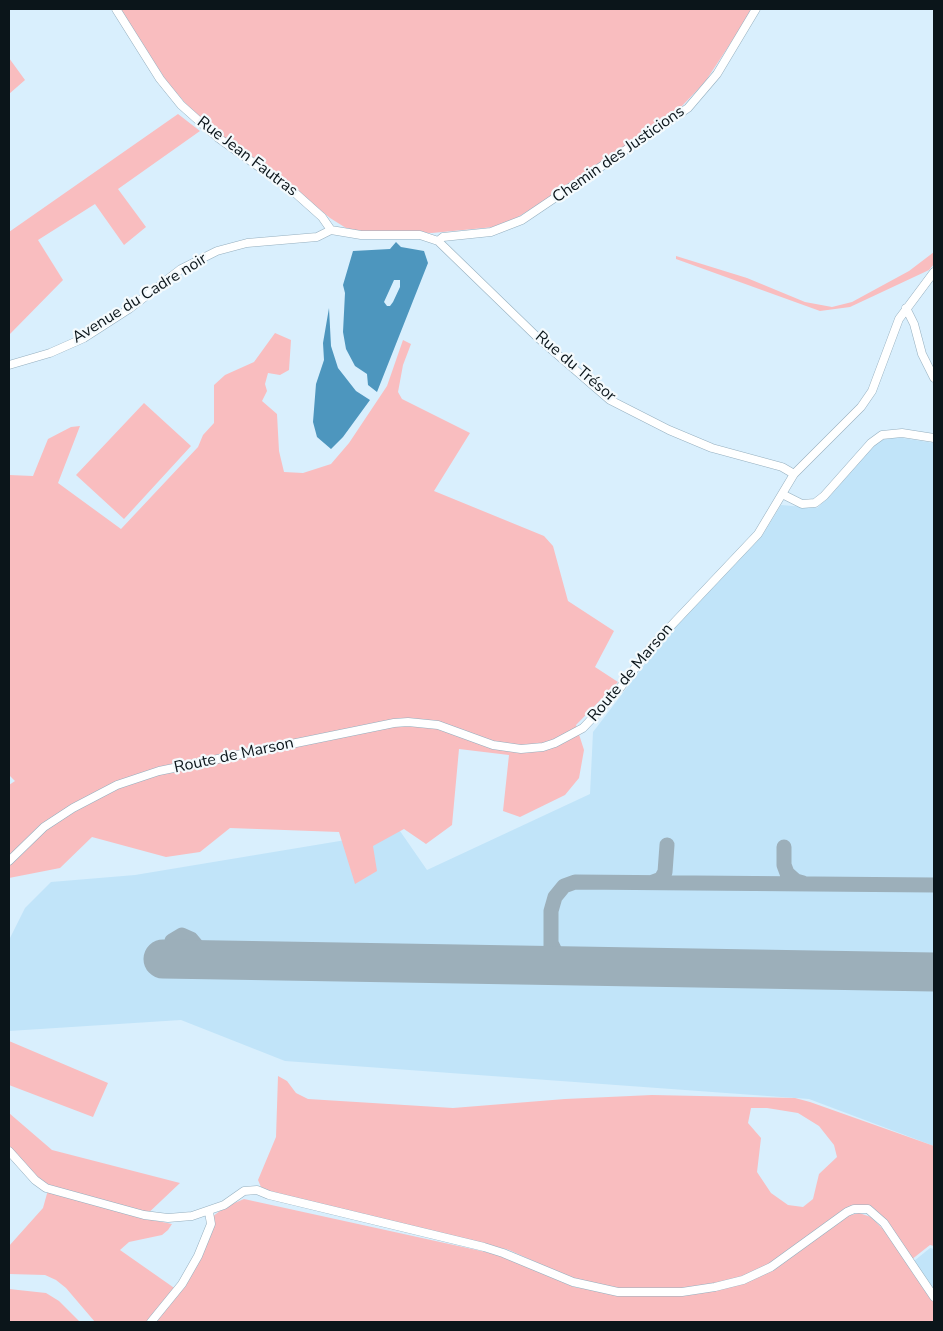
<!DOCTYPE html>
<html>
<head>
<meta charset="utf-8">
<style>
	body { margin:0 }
	#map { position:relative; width:943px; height:1331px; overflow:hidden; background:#d9effd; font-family:"Nunito Sans",sans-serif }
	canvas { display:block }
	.frame { position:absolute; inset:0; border:10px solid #0b151a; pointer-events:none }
</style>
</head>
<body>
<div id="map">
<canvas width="943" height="1331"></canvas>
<div class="frame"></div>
</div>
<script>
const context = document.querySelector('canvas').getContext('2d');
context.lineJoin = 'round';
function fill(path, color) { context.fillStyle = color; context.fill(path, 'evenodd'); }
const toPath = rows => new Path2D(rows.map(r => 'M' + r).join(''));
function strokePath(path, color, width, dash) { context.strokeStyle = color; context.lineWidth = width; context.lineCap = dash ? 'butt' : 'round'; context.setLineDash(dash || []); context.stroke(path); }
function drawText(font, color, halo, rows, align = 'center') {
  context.font = font + ' "Nunito Sans",sans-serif'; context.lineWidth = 4.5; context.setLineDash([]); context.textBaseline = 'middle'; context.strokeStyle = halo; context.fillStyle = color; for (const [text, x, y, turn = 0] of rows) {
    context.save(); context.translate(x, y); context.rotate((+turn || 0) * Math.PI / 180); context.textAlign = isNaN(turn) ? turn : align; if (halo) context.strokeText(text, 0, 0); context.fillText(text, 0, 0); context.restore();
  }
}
fill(toPath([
	[896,437,934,443,934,1146,809,1099,285,1061,181,1020,9,1031,9,940,25,908,51,882,135,875,400,831,427,870,590,794,593,732,665,638,762,536,781,505,817,508,831,495,877,441],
	[930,1248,934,1249,934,1290,914,1261]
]), '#c1e4f9');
fill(toPath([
	[120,9,753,9,705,82,681,107,633,141,551,197,508,223,494,227,432,233,359,231,346,228,330,218,269,168,210,128,194,113,167,82],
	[9,58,25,80,9,94],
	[178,114,200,131,118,189,146,227,124,245,95,204,38,240,63,280,9,335,9,232],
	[934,252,934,264,929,270,850,307,820,311,676,259,676,256,747,278,805,302,832,307,852,302,909,271],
	[275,333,291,340,289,370,280,375,268,373,265,384,267,391,262,401,277,414,279,451,284,472,303,473,331,464,349,443,387,386,403,340,411,344,403,365,398,392,402,399,470,433,434,491,544,536,553,546,568,601,614,631,595,667,618,682,576,725,584,750,579,778,565,795,520,817,503,811,509,755,459,749,452,825,426,844,404,829,373,846,377,871,355,884,339,832,230,828,200,852,166,857,92,837,60,868,9,878,9,785,15,781,9,775,9,475,33,476,48,439,71,427,80,426,58,483,121,529,198,447,203,435,214,423,214,385,225,375,254,362],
	[144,403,191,446,124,519,76,475],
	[9,1041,108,1083,93,1117,9,1085],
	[278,1076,287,1081,296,1093,308,1099,453,1108,565,1099,652,1095,795,1098,810,1102,934,1146,934,1246,930,1245,911,1260,887,1223,864,1205,853,1206,771,1265,743,1277,715,1284,682,1290,619,1289,573,1279,509,1250,273,1195,261,1187,258,1180,276,1137],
	[751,1108,767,1108,798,1113,819,1126,834,1145,837,1157,819,1174,813,1199,803,1207,788,1205,771,1193,757,1172,761,1138,748,1123],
	[9,1113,52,1150,180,1183,143,1218,172,1224,168,1230,162,1235,129,1242,120,1250,180,1292,212,1217,225,1207,244,1199,504,1256,574,1287,630,1296,746,1281,847,1216,859,1213,871,1217,886,1232,934,1303,934,1322,95,1322,66,1288,56,1280,45,1275,9,1274,9,1246,43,1208,48,1190,9,1147],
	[9,1289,46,1293,59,1301,80,1322,9,1322]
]), '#f9bdbf');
fill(toPath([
	[396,242,401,247,424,251,428,263,377,392,368,385,367,374,355,366,346,349,343,332,345,293,343,285,353,251,390,249],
	[394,280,400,280,400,287,393,302,390,306,387,306,384,302],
	[329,308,331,346,338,368,356,391,370,400,343,437,331,449,317,437,313,422,316,384,324,360,323,343]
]), '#4d96be');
strokePath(toPath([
	[784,847,784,865,787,873,796,881,803,883],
	[653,882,661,879,665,872,667,845],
	[552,945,558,958,573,965],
	[171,959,172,941,182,935,191,939,206,957,223,960],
	[532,964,543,960,551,950,551,911,555,897,564,886,575,882,934,885]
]), '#9cafba', 15);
strokePath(toPath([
	[163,959,934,972]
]), '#9cafba', 39);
const minor = toPath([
	[116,9,160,79,181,105,217,137,294,192,322,217,331,230],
	[331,230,361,235,420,235,438,241,536,336,610,400,669,430,712,448,782,467,794,474],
	[438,241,443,237,491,232,522,220,688,108,717,74,756,9],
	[906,308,914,324,922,354,934,378],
	[9,365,50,353,84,338,129,309,181,269,217,251,247,243,317,237,331,230],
	[782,494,802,504,815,503,824,496,871,443,882,435,902,433,934,438],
	[9,861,44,827,73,808,117,785,159,771,394,723,408,722,438,725,493,745,521,749,543,747,555,743,583,728,617,692,651,647,758,534,794,474,861,407,872,391,899,319,934,272],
	[9,1151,35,1180,46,1188,144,1215,168,1218,192,1216,224,1205,244,1191,257,1190,269,1195,484,1247,503,1253,573,1282,618,1292,682,1292,715,1287,743,1280,771,1267,847,1212,854,1209,868,1209,884,1223,934,1297],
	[151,1322,182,1284,198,1256,211,1224,209,1212]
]);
strokePath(minor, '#95afbf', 9);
strokePath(minor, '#fff', 8);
drawText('16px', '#0b151a', '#f4fafd', [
	["Chemin des Justicions",619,155,-35],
	["Rue Jean Fautras",247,157,37],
	["Avenue du Cadre noir",140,299,-32],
	["Rue du Trésor",575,367,40],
	["Route de Marson",631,673,-50],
	["Route de Marson",234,756,-12]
]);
</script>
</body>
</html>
